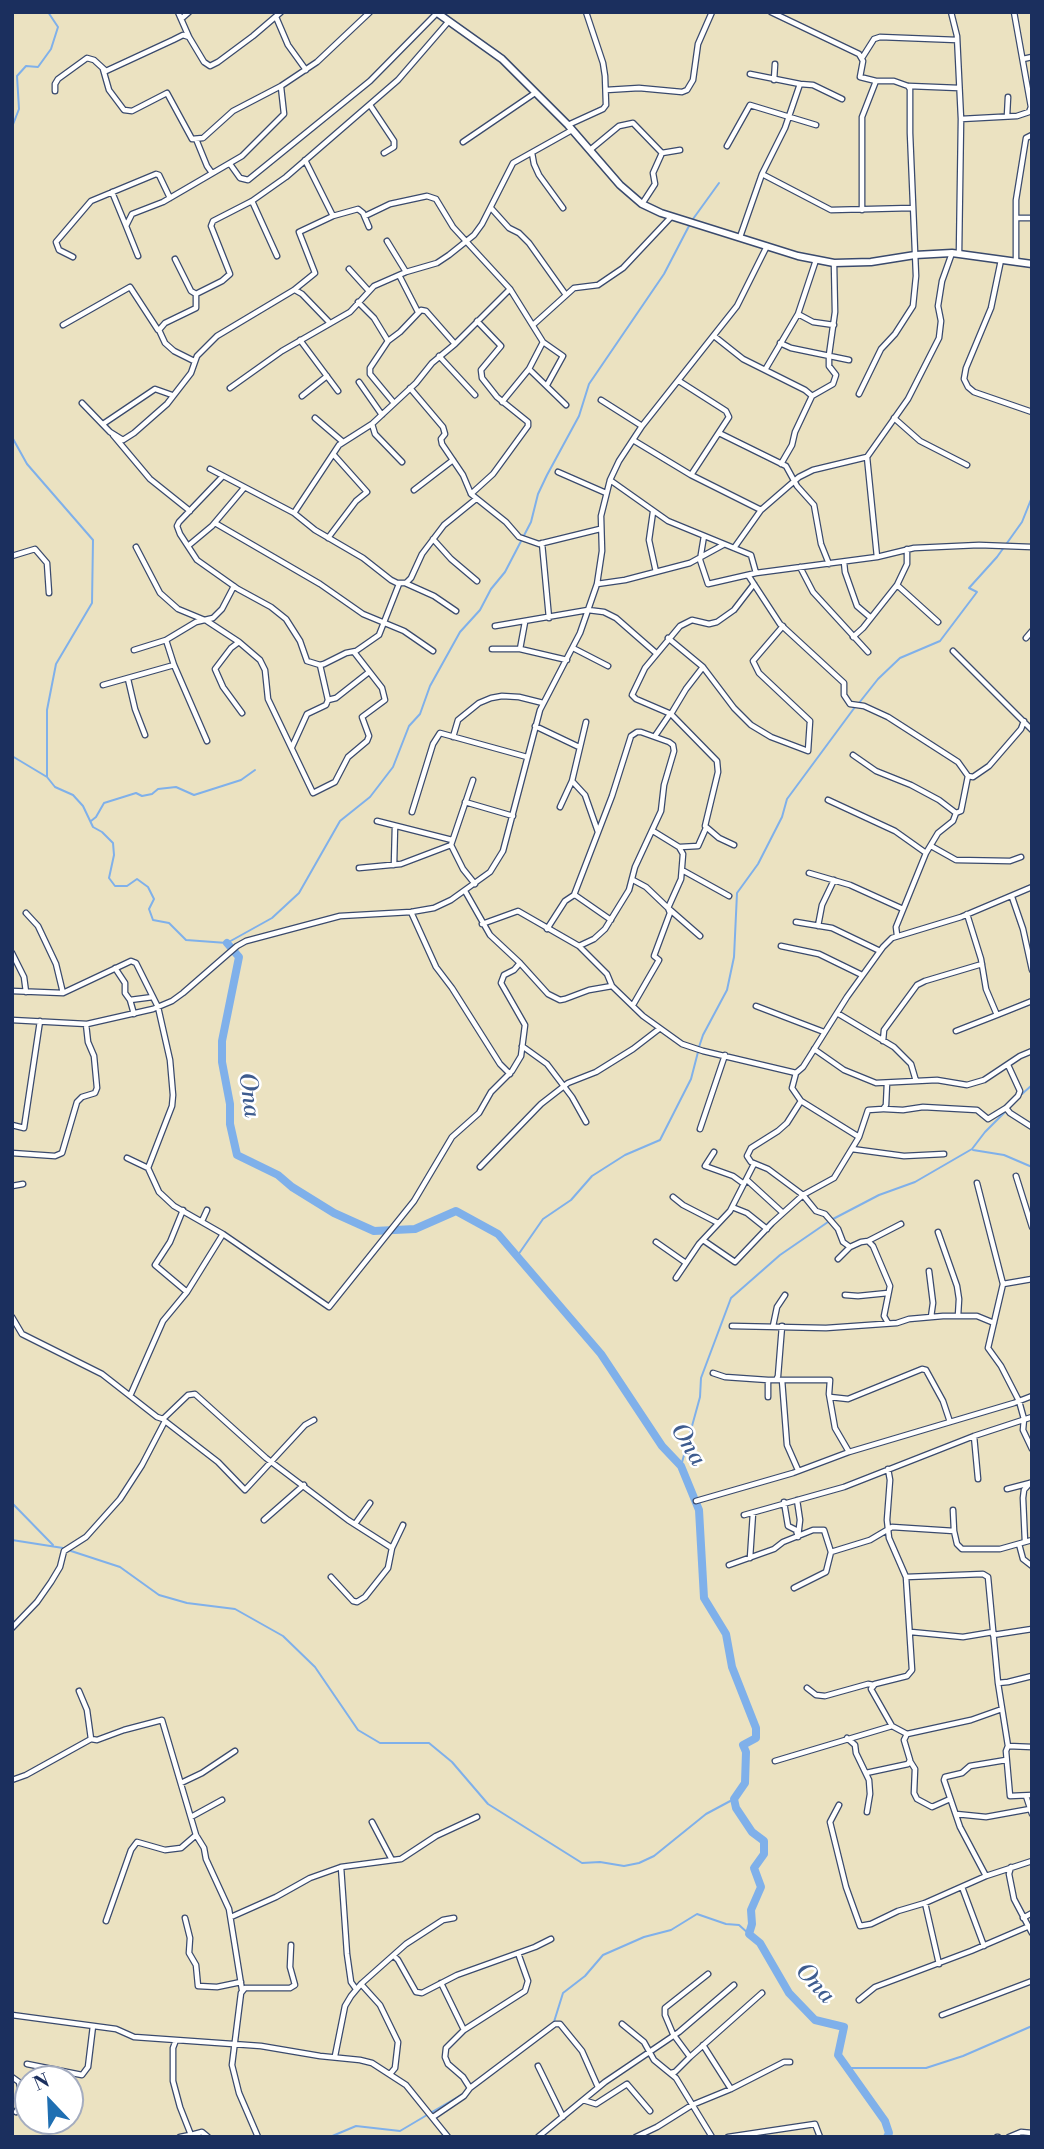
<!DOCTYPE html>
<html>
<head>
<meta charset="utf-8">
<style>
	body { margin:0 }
	#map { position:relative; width:1044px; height:2149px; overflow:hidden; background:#ebe2c1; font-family:"Libre Bodoni",serif }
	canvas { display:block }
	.frame { position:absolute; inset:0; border:14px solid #1b2f5e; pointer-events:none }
	.north { position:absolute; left:14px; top:2065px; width:70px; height:70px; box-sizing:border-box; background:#fff; border:2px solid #a4acbf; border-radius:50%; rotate:337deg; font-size:19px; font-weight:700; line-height:28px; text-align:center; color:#1b2f5e }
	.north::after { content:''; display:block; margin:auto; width:24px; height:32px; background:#1f6fb2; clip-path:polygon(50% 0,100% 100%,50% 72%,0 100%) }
</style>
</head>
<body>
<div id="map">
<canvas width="1044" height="2149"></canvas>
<div class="frame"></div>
<div class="north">N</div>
</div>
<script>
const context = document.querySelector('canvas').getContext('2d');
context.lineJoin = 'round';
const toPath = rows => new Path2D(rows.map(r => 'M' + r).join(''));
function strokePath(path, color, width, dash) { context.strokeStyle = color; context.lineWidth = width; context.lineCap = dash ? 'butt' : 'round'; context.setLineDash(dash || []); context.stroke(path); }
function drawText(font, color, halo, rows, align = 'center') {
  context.font = font + ' "Libre Bodoni",serif'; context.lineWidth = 5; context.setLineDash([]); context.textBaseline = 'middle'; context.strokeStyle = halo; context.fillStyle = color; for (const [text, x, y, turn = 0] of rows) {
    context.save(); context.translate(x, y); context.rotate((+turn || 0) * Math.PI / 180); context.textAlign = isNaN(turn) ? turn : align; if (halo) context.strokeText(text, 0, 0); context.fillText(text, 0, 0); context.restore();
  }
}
strokePath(toPath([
	[12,127,19,109,17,76,26,66,38,67,51,49,58,27,48,12],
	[693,219,719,183],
	[12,437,27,464,93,540,92,603,56,664,47,710,47,777],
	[859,703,878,679,900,658,940,641,977,592,969,588,997,557,1022,522,1032,497],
	[12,756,47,777,55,787,73,795,83,806,93,827,102,832,113,843,114,855,109,878,115,886,127,886,137,879,148,887,154,899,149,909,153,920,169,923,186,940,227,943,272,918,299,893,340,821,370,797,393,767,409,726,420,714,430,686,460,632,480,610,491,589,505,572,531,522,538,494,547,475,579,416,589,384,664,274,690,224],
	[91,821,96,817,104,803,136,793,142,796,152,794,158,789,176,787,194,795,241,780,255,770],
	[699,1047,703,1035,727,990,734,957,737,893,758,864,782,817,787,799,855,707],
	[1022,1094,1032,1085],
	[973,1150,1004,1155,1032,1167],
	[833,1219,879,1195,915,1182,972,1149,985,1132,1006,1111],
	[518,1255,543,1219,571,1200,592,1176,625,1155,660,1140,691,1079,698,1052],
	[681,1466,700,1397,701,1378,731,1298,780,1255,828,1222],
	[12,1503,53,1545],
	[12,1540,63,1548],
	[68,1550,120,1567,159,1595,187,1603,235,1609,283,1636,315,1667,358,1730,380,1743,429,1743,452,1762,488,1804,582,1863,600,1862,624,1866,639,1863,654,1856,706,1814,734,1799],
	[553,2025,563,1993,585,1976,603,1955,644,1937,671,1930,697,1914,726,1924,739,1925,749,1934],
	[848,2068,926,2068,963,2056,1032,2026],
	[483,2081,514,2057],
	[432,2112,463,2094],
	[330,2137,356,2126,400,2131,427,2115]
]), '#7fb0ea', 2);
strokePath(toPath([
	[227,943,239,957,222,1041,222,1062,230,1104,230,1124,237,1155,278,1175,292,1187,334,1213,374,1231,415,1229,456,1211,498,1234,601,1354,662,1446,681,1466,699,1510,704,1598,726,1634,732,1667,756,1728,756,1738,743,1745,746,1752,745,1783,734,1799,736,1808,752,1832,764,1841,764,1854,754,1868,761,1887,751,1910,752,1924,749,1934,760,1943,789,1993,815,2020,844,2027,838,2055,885,2121,889,2133,887,2137]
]), '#7fb0ea', 8);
const street = toPath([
	[178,12,189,37,204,62,210,66,218,62,253,36,281,12],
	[771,12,859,54,863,61,860,77,876,81,894,81,908,86,910,89,910,133,916,276,913,306,895,334,881,349,859,394],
	[951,12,957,36,961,119,959,254],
	[276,17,288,45,306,70],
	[181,19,189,12],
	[862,58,874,39,880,37,957,40],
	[1023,59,1032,57],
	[103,69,109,90,124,110,132,111,167,93,192,139,203,138,233,111,281,86,317,62,370,12],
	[750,74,800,84],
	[774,80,775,64],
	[909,86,959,88],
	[606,90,639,88,682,92,687,90,693,80,698,44,712,12],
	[55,91,55,84,58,79,87,58,94,60,106,71,173,40,183,35,189,37],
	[370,105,394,141,394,147,384,153],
	[1007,116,1008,97],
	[961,119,1017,116,1029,112,1031,107,1014,12],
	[568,125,603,109,606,105,605,76,603,63,586,12],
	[196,139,207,166,212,173],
	[463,142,535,93],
	[727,146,750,105,816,125],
	[590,150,619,126,633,123,662,153],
	[532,153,534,164,539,175,563,208],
	[305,160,333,216,358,209,363,213,369,227],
	[230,164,240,178,248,180,370,81,437,13],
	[762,174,831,210,912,208],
	[112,192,126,226],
	[252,201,277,256],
	[642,204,655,184,653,173,662,153,680,150],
	[491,208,509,228,519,233,529,243,566,295],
	[862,210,862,117,876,81],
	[365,216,390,204,427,196,436,199,453,227,510,289,543,342,563,356,547,385],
	[1016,218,1032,218],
	[740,237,762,174,785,128,800,84,813,85,842,99],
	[387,241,406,272],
	[138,256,126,226,132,214,163,202,242,156,284,114,281,87],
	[73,257,59,250,56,242,91,201,156,174,159,175,170,198],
	[175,259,191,291,196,294,196,308,165,323,159,330,165,343,174,351,194,361],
	[1001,260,991,308,966,368,964,379,968,387,974,392,1032,412],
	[1016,262,1016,200,1026,138,1032,135],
	[349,269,368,290],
	[399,275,418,312],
	[295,290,302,294,329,322],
	[196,294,222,281,230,274,211,226,213,221,252,201,286,177,398,80,449,21],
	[358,302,374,318,388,341,370,368,370,374,394,403],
	[798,314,813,322,834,325],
	[63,325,130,287,158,330],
	[533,325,574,288,598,285,623,268,671,217],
	[714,336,743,359,805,390,811,395],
	[300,340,338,391],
	[388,341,400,332,421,310,426,311,455,344],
	[780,343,791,348,849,360],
	[439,356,475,395],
	[529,369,566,405],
	[765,370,798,314,816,260],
	[679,381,726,411,729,417,691,475],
	[359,382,382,415],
	[230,388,282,351,350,312,374,286,406,272,437,263,449,255,474,235,482,224,513,163,572,130],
	[410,388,443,427,445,434,441,439,442,444,463,475,471,494,506,522,519,537,539,544,600,529],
	[302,396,327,376],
	[601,400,642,426],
	[502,402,529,369,543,342],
	[82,403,110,432,123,440,134,433,167,404,191,373,197,356,217,336,294,290,315,273,299,232,333,216],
	[315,418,343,442],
	[894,418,920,441,967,465],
	[103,424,155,389,172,395],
	[372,424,375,434,402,462],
	[719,433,786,466,797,486,814,505,821,544,829,564],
	[113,435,150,479,190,511],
	[633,440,691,475,761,510],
	[781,464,792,445,795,432,812,396,833,384,836,375,829,366,829,355,835,312,834,263],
	[210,469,294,513,315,530,363,558,391,580,397,583,405,583,434,596,456,611],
	[558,472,606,493],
	[223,476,179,522,177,526,180,534,197,560,238,589,271,607,286,619,300,641,307,661,320,665,324,664,346,653,356,651,379,635,399,584],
	[610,480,668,521,751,555,756,573],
	[414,490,453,460],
	[471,494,493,474,528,426,528,422,497,397,482,378,481,370,501,346,477,321],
	[653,512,649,540,656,572],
	[294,513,339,445,372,424,416,383,432,363,455,344,510,289],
	[215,523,320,584,363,614,404,631,433,651],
	[704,536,700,560,708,584,756,573,877,557,914,548,979,545,1032,547],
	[328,538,356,501,367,492,334,455],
	[433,539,451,559,477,581],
	[542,543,549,618],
	[188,546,212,526,244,488],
	[136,547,160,593,178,609,207,621,239,642,260,660,265,670,268,699,313,793,335,782,348,757,367,741,369,736,362,717,385,700,382,688,354,652],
	[734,548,761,510,799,477,813,470,867,457],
	[12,556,35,549,47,563,49,593],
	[877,557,867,457,908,399,939,338,941,321,938,306,942,281,952,253],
	[844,562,845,572,857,606,871,618],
	[800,567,813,592,868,652],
	[748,575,780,624,844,683,844,695,850,704,864,706,888,717,958,762,968,776,961,811,956,813],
	[406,583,411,578,422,554,444,525,476,499],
	[597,584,625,580,690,563,723,545],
	[897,585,938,622],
	[495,626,588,610,604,612,616,618,656,653],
	[853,637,863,628,897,585,907,564,907,549],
	[668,638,703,667,734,708,751,725,771,737,808,751,810,721,759,673,753,661,783,626],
	[1026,638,1032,631],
	[166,640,174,665,207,741],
	[239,642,231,648,215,669,223,687,242,713],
	[573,648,608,666],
	[492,649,520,649,567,660],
	[520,649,525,622],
	[134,650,166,640,196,622,213,618,222,609,234,586],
	[953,651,1032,730],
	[128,679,135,709,145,735],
	[103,685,174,665],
	[328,700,336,698,369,672],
	[671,714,686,689,703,667],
	[535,726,579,747],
	[655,736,670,714],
	[453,737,458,720,479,703,491,698,502,696,519,697,543,703],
	[292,747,307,714,326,705,328,700,320,665],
	[853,755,876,771,911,785,939,800,956,813,953,821,938,833,926,853,896,927,897,935],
	[968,776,973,777,989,766,1021,729,1024,721],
	[473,780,451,845,463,869,475,884],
	[573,782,585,795,598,832],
	[828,800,895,831,926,853],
	[465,802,513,816],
	[560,807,572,781,586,722],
	[412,812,433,744,440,733,527,757],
	[377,821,452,840],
	[653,831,679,847,683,854,681,879,668,908,700,936],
	[734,845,719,838,705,826,718,772,717,761,671,714,636,699,632,695,645,668,680,626,692,620,709,624,717,622,734,610,754,584],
	[931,846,956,860,1010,861,1021,857],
	[680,847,698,846,706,828],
	[394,865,395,826],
	[359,868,401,864,451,845],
	[682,870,729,896],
	[809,873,850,885,903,909],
	[465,891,490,935,520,963,548,994,560,1000,565,999,589,990,612,986],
	[575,895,611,920],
	[1012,897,1023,929,1032,970],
	[411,912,436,967,452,988,500,1064,510,1074],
	[26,913,38,926,56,964,63,993],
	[796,922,832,928,880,951],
	[482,924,518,911,579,946,607,974,612,986,643,1016,682,1044,703,1051,796,1073],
	[818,926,822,905,834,880],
	[547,929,565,901,574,895,612,796,631,736,637,732,641,732,669,742,673,745,674,751,664,785,661,811,635,867,629,890,605,929,594,939,579,946],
	[781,946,819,954,862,975],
	[12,953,24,977,26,992],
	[115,968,125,983,125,993,130,1000,134,1014],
	[12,991,63,993,131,961,136,963,158,1007,170,1060,173,1095,172,1106,148,1168],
	[130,1000,153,997],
	[633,1005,659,960,654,956,670,913,668,908,646,887,633,880],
	[756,1006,824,1032],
	[837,1013,894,1047,911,1064,916,1081],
	[997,1015,1032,1001],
	[12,1020,87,1024,153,1009,172,1001,183,993,237,946,246,941,340,916,411,912,434,908,451,900,490,872,503,851,540,710,580,633,597,584,602,551,601,516,610,480,619,461,642,426,737,306,767,246],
	[956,1031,997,1015,986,989,981,959,967,914],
	[883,1041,884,1030,917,985,925,981,982,964],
	[522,1046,547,1064,572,1097,586,1122],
	[814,1049,844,1070,876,1083,937,1080,967,1085,984,1080,1020,1056,1032,1051],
	[801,1101,787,1123,778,1131,751,1148,747,1156,751,1162,768,1169,803,1195,816,1211,825,1214,838,1229,843,1242,850,1247],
	[1006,1108,1010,1113,1032,1127],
	[884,1109,903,1110,923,1107,977,1110,988,1119,1006,1108,1018,1096,1020,1091,1008,1065],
	[12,1125,24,1128,40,1021],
	[700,1129,725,1055],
	[859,1137,801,1101,792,1088,796,1073,803,1067,847,997,883,947,892,938,961,917,1032,887],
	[852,1149,904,1156,944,1154],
	[714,1152,705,1166,733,1176,744,1184],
	[12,1153,55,1156,62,1153,77,1102,82,1097,95,1093,97,1088,94,1056,88,1042,86,1024],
	[127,1158,148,1168,159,1192,174,1206,223,1234,329,1307,414,1201,452,1137,479,1113,491,1092,512,1071,521,1056,525,1025,501,983,504,975,514,970,520,963],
	[480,1167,541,1104,568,1083,596,1072,633,1049,659,1029],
	[1016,1176,1032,1227],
	[747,1180,783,1213],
	[977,1183,1003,1284,988,1348,1001,1366,1019,1401,1024,1419,1023,1430,1032,1449],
	[12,1186,23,1184],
	[673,1197,683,1205,718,1223],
	[732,1207,747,1213,767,1229],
	[183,1210,170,1242,155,1265,187,1292],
	[202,1221,207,1210],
	[938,1232,957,1286,959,1299,958,1316],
	[703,1240,735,1262,772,1223,803,1195,834,1178,859,1137,868,1110,883,1109,886,1105,887,1083],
	[868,1241,901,1224],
	[656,1242,686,1263],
	[838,1259,850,1247,861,1242,868,1241,873,1246,890,1286,884,1316,888,1323],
	[929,1271,933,1303,931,1317],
	[676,1278,699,1244,730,1211,754,1164],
	[1003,1284,1032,1279],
	[845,1295,858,1296,888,1293],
	[12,1317,22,1334,102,1374,157,1417,163,1419,188,1395,195,1394,266,1458,348,1520,392,1548],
	[732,1326,826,1328,897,1323,909,1319,943,1316,977,1316,994,1323],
	[773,1326,777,1307,785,1295],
	[713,1373,725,1377,768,1380],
	[776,1380,830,1380,829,1394,835,1428,849,1452],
	[782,1380,787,1445,798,1470],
	[130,1396,163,1321,187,1292,223,1234],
	[768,1397,768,1380,776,1380,778,1376,782,1326],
	[830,1397,848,1399,922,1369,926,1370,943,1401,950,1422],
	[165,1421,218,1462,245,1490,305,1425,314,1420],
	[974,1436,978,1479],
	[888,1469,890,1480,887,1520,889,1538,906,1577,912,1670,907,1676,875,1684,871,1689,892,1726,907,1734,971,1720,1002,1709],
	[1007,1489,1030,1483],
	[696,1501,793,1473,849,1452,1014,1403,1032,1396],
	[784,1502,788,1526,796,1530,798,1537,800,1520,797,1500],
	[953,1510,954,1531,957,1544,962,1549,1000,1549,1032,1540],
	[744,1515,844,1487,974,1436,1032,1417],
	[264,1520,304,1485],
	[355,1524,370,1503],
	[1025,1542,1023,1498,1024,1490,1030,1483],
	[1019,1544,1023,1559,1032,1566],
	[831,1552,870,1540,892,1527,954,1531],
	[750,1558,753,1513],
	[729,1565,774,1549,783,1542,813,1530,824,1530,831,1552,826,1572,794,1588],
	[331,1577,353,1601,357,1602,365,1597,388,1568,392,1548,403,1525],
	[906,1577,983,1574,988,1577,998,1683,1008,1746,1006,1751,1010,1796,1032,1795],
	[12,1628,37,1602,51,1582,60,1567,64,1551,86,1537,120,1499,142,1465,165,1421],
	[911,1632,963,1637,993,1632],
	[993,1635,1032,1629],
	[998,1683,1008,1682,1032,1676],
	[807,1688,816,1695,825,1696,868,1684,874,1685],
	[847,1738,855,1745,856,1753,869,1780,870,1794,867,1812],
	[91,1739,97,1740,124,1730,162,1720,196,1835,204,1848,206,1859,229,1909,242,1990],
	[1008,1746,1032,1747],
	[775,1761,892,1726],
	[910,1761,915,1769,914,1793,917,1799,932,1807,950,1799],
	[866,1773,908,1764,910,1760,904,1740,907,1734],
	[12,1780,26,1775,91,1739,87,1710,79,1691],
	[181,1783,202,1773,235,1751],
	[1026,1796,1032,1814],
	[839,1805,830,1822,846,1887,860,1926,871,1924,898,1911,925,1903,986,1876,1032,1861],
	[956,1814,986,1817,1030,1809],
	[191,1817,222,1800],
	[372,1822,392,1860],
	[341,1867,347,1954,351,1982,356,1989],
	[1011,1867,1009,1874,1014,1899,1032,1933],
	[986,1876,960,1827,944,1780,945,1777,962,1773,970,1766,1006,1760],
	[962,1887,984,1946],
	[925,1903,939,1964],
	[231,1917,276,1897,310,1878,341,1867,401,1859,436,1836,477,1817],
	[185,1918,190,1938,189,1953,196,1965,198,1986,217,1987,241,1982],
	[1023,1918,1032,1913],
	[106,1921,131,1850,137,1842,165,1850,181,1848,196,1835],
	[394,1956,398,1960,416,1992,422,1993,457,1975,535,1947,551,1939],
	[361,1984,406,1944,443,1920,454,1918],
	[859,2000,875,1987,971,1951,1027,1927],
	[12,2015,116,2029,134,2037,261,2046,320,2056,360,2060,372,2063,406,2085,448,2137],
	[942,2015,1032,1981],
	[622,2024,644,2042,654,2060,676,2078,712,2137],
	[464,2030,525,1991,528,1981,518,1953],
	[176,2040,173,2048,173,2081,180,2107,191,2135,202,2132,208,2137],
	[703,2045,731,2089],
	[335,2056,345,2006,351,1996,361,1984,380,2005,398,2042,395,2068,390,2074],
	[690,2057,762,1993],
	[27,2064,82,2075,88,2067,93,2026],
	[538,2066,563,2117],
	[671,2073,675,2072,690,2057,673,2034,665,2015,665,2008,708,1974],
	[12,2077,19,2082,23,2101,16,2112],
	[470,2088,555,2024,560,2024,582,2051,598,2087],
	[583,2100,596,2104,627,2084,650,2111],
	[433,2117,464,2096,470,2088,463,2077,448,2064,445,2057,446,2048,464,2030,441,1983],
	[180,2137,190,2135],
	[258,2137,239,2093,232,2065,241,1993,245,1988,290,1988,295,1985,290,1967,291,1945],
	[538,2137,605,2082,679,2032,734,1985],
	[636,2137,657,2127,692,2105,731,2089,784,2062,790,2062],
	[728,2137,815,2124,820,2137],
	[997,2137,998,2137],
	[1009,2137,1021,2132,1032,2133]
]);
const secondary = toPath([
	[436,12,502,59,568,125,620,185,642,204,661,213,798,256,834,263,871,262,915,255,952,253,1032,264]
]);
strokePath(street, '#3a4a6d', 7);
strokePath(secondary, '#3a4a6d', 9);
strokePath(street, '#fff', 4.5);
strokePath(secondary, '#fff', 6);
drawText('italic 24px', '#3e5c8f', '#fff', [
	["Ona",248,1095,82],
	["Ona",687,1445,58],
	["Ona",814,1984,47]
]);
</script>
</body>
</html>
